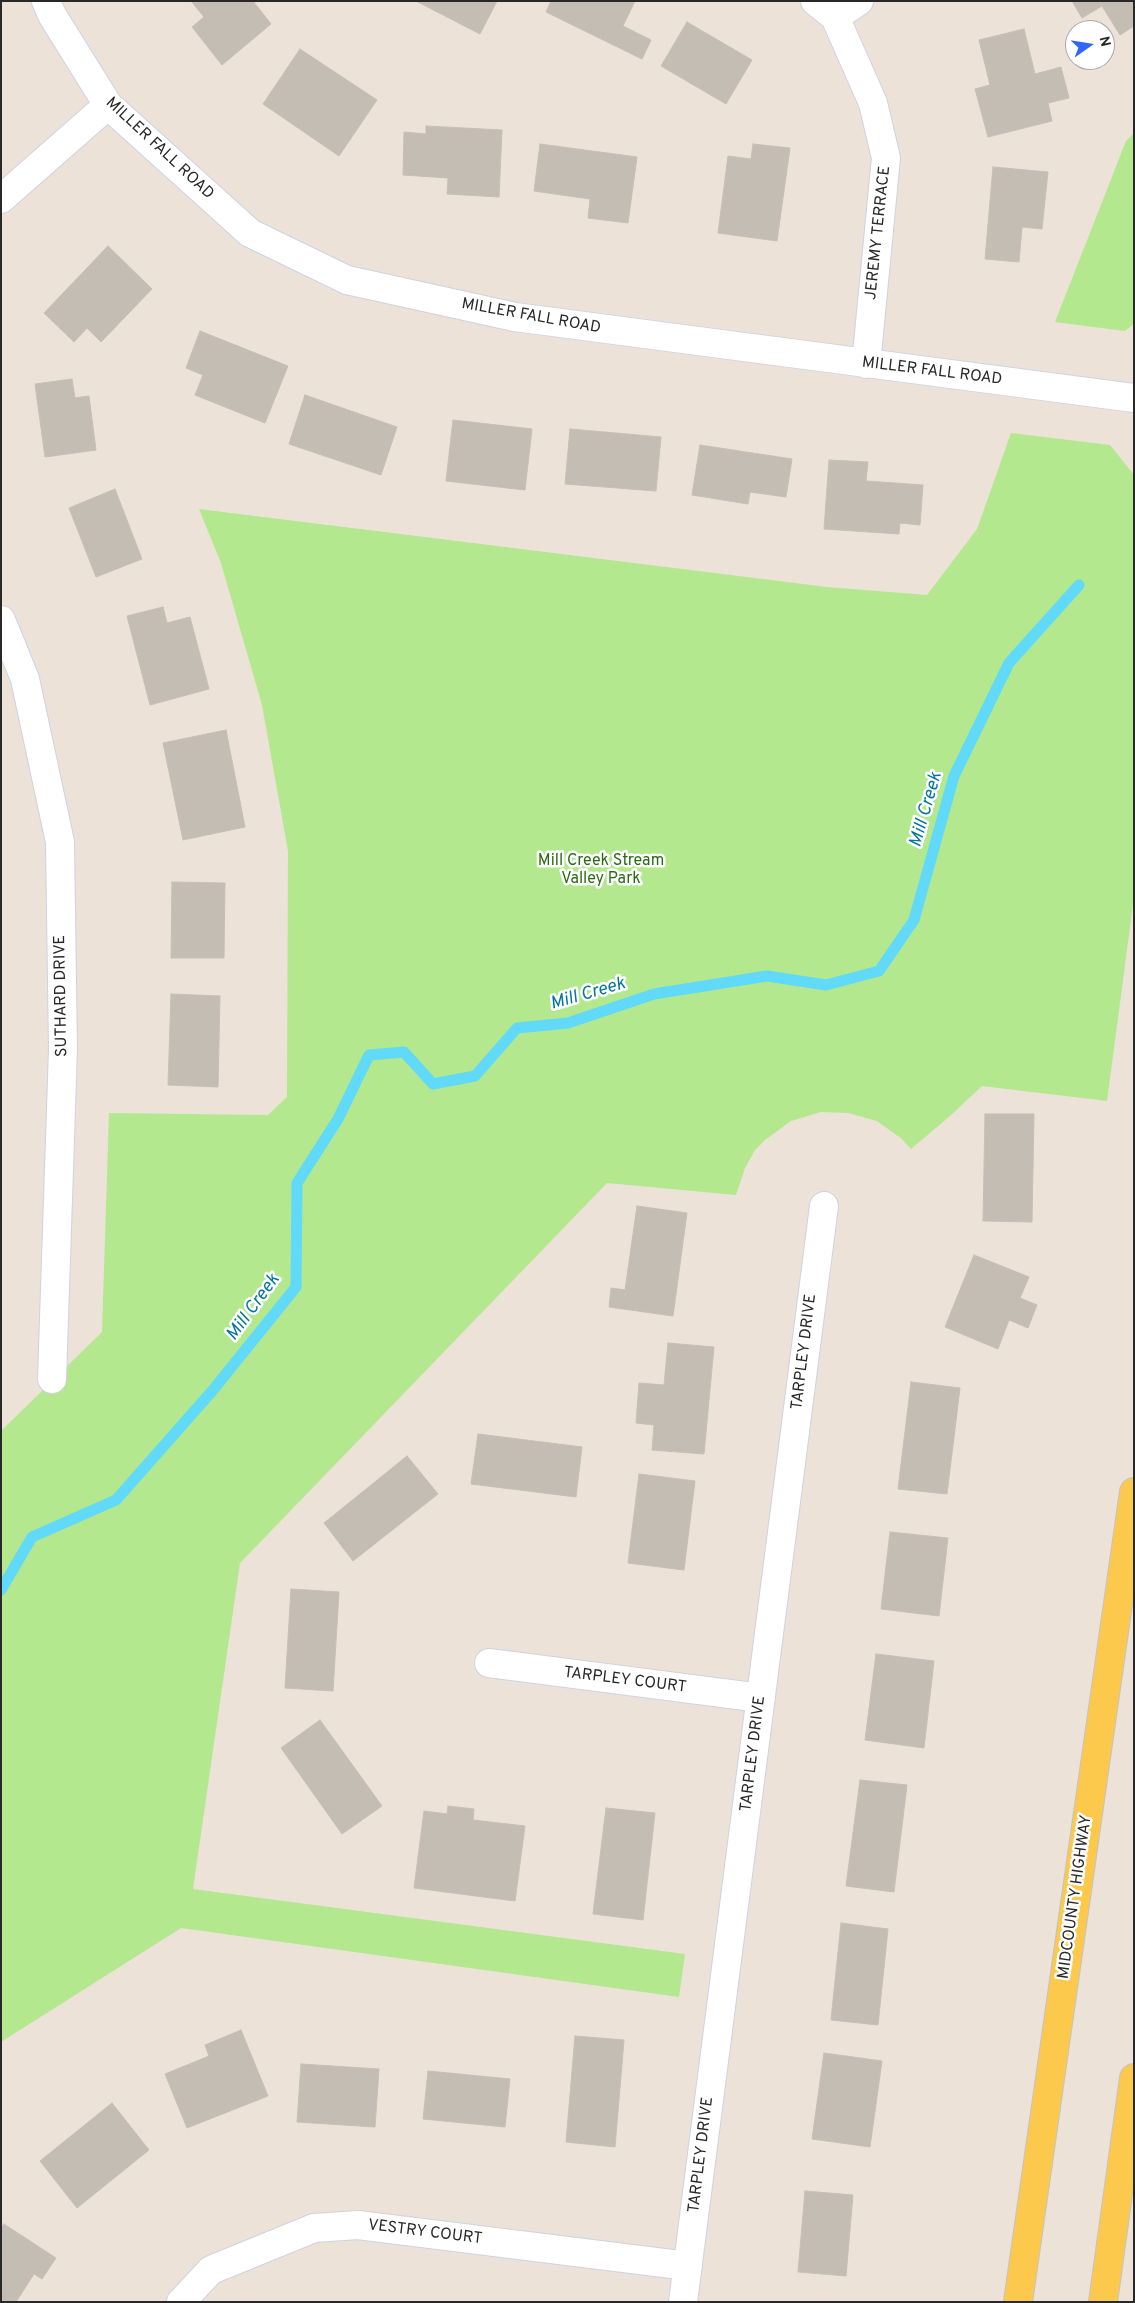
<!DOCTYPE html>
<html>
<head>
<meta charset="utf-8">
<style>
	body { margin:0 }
	#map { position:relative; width:1135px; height:2303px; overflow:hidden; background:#ece2d8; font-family:Overpass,sans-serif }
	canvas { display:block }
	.frame { position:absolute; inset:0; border:2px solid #282828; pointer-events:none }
	.north { position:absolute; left:1065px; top:20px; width:50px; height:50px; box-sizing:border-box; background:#fff; border:1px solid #a9a9a9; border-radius:50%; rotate:77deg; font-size:14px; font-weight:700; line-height:20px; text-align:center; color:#282828 }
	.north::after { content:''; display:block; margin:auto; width:18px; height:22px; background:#3264ff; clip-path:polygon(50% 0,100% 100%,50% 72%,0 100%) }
</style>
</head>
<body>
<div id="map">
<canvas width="1135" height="2303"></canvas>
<div class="frame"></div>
<div class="north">N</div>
</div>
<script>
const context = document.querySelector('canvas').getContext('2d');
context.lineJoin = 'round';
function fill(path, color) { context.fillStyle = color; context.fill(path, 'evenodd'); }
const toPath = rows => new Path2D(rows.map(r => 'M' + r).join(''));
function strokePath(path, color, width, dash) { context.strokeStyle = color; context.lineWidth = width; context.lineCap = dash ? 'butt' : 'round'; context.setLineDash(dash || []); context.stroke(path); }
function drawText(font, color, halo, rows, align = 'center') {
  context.font = font + ' Overpass,sans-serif'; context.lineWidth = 5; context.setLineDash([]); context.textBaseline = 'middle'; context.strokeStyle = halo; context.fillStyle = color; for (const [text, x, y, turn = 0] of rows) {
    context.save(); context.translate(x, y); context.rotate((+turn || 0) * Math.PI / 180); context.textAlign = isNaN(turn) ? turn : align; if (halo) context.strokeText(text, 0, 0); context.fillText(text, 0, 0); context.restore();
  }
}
fill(toPath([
	[1134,133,1134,324,1125,331,1055,322,1126,141],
	[1011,433,1110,445,1134,475,1134,897,1107,1101,982,1086,950,1116,911,1149,902,1139,877,1121,848,1113,821,1112,791,1121,765,1140,755,1150,745,1168,736,1195,607,1183,240,1563,193,1889,685,1954,679,1997,181,1928,1,2042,1,1431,102,1332,109,1113,268,1115,287,1097,288,851,262,705,221,563,199,509,827,587,927,595,977,529]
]), '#b3e88f');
strokePath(toPath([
	[1,1590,32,1537,116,1500,213,1390,296,1287,297,1183,338,1119,369,1055,404,1052,433,1084,475,1076,517,1028,568,1023,654,994,767,976,826,985,879,971,914,920,954,776,1009,663,1079,585]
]), '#61d9f8', 11);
const building = toPath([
	[191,1,253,1,271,24,222,65,192,27,204,17,191,1],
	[416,1,497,1,480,34,416,1],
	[551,1,635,1,623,26,651,40,642,59,546,12,551,1],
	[1072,1,1134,1,1134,26,1120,35,1102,6,1082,18,1072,1],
	[687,22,752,60,726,104,661,66,687,22],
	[1024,29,1035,74,1061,67,1069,98,1048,103,1052,121,988,137,975,89,990,85,979,40,1024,29],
	[300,49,377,100,339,156,263,104,300,49],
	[426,126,502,130,499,197,447,194,448,178,403,175,404,132,426,134,426,126],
	[540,144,637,157,628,223,588,218,590,199,534,191,540,144],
	[753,144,790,148,777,241,718,233,728,156,751,159,753,144],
	[993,167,1048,172,1042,229,1022,227,1019,262,985,259,993,167],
	[108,246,152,289,101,342,87,328,74,342,44,313,108,246],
	[200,331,288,366,265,423,195,395,203,375,186,368,200,331],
	[72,379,75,398,89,396,96,450,45,457,35,384,72,379],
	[305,395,397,427,381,475,289,444,305,395],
	[453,420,532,429,525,490,446,481,453,420],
	[570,429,661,437,656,491,565,484,570,429],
	[700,445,792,459,786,497,750,492,748,504,692,495,700,445],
	[829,460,868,462,866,481,923,485,920,525,900,523,899,534,824,529,829,460],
	[115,489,142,559,96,577,69,508,115,489],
	[163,607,167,623,190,617,209,689,150,705,127,616,163,607],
	[226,730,245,827,183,840,163,743,226,730],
	[172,882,225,883,224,958,171,958,172,882],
	[171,994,220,996,218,1087,168,1085,171,994],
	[985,1114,1034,1114,1032,1222,983,1221,985,1114],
	[637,1206,687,1213,673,1316,609,1307,611,1288,625,1290,637,1206],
	[974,1255,1029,1277,1020,1298,1037,1305,1028,1328,1009,1320,998,1349,945,1327,974,1255],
	[668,1343,714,1347,704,1454,652,1450,654,1425,636,1423,639,1383,664,1385,668,1343],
	[911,1382,960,1388,947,1494,898,1489,911,1382],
	[478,1434,582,1447,576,1497,471,1484,478,1434],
	[407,1456,438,1494,353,1561,324,1523,407,1456],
	[639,1474,695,1481,684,1570,628,1563,639,1474],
	[890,1532,948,1538,939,1616,881,1609,890,1532],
	[291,1589,339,1592,333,1691,285,1688,291,1589],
	[876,1654,934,1661,924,1748,865,1740,876,1654],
	[320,1720,382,1806,342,1834,281,1748,320,1720],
	[860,1780,907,1785,894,1892,846,1886,860,1780],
	[448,1806,474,1809,473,1820,525,1826,515,1901,414,1888,424,1811,447,1814,448,1806],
	[606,1808,655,1813,643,1920,593,1914,606,1808],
	[841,1923,888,1929,878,2025,831,2020,841,1923],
	[241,2030,268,2096,187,2128,165,2074,209,2056,205,2045,241,2030],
	[575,2036,624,2040,615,2147,566,2142,575,2036],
	[824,2053,882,2061,870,2147,812,2139,824,2053],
	[301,2064,379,2069,375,2127,297,2122,301,2064],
	[428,2071,510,2079,505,2127,423,2119,428,2071],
	[112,2103,149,2150,77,2208,40,2161,112,2103],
	[805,2191,853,2195,846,2276,798,2272,805,2191],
	[4,2224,56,2258,42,2279,34,2274,16,2302,1,2302,1,2228,4,2224]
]);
fill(building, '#c3bdb4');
strokePath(building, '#c7bfb2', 1);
const minor = toPath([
	[46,1,52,15,108,105,250,233,347,280,515,317,1134,398],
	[815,1,835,17,873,103,886,158,866,364],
	[835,17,859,1],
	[1,199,108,105],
	[1,620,25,679,60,842,63,1049,52,1379],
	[489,1663,761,1698],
	[181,2302,211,2270,314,2228,358,2225,688,2266],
	[683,2302,824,1206]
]);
const primary = toPath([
	[1018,2302,1134,1492],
	[1103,2302,1134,2078]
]);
strokePath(minor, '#cdd3e3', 30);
strokePath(primary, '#c3c3c3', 30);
strokePath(minor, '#fff', 28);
strokePath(primary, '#fcc94d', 28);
drawText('16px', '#282828', '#fff', [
	["MILLER FALL ROAD",159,149,43],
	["JEREMY TERRACE",879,233,-84],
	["MILLER FALL ROAD",531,317,10],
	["MILLER FALL ROAD",932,372,7],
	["SUTHARD DRIVE",62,996,-91],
	["TARPLEY DRIVE",805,1352,-83],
	["TARPLEY COURT",625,1681,7],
	["TARPLEY DRIVE",754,1754,-83],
	["MIDCOUNTY HIGHWAY",1076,1897,-82],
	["TARPLEY DRIVE",702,2155,-83],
	["VESTRY COURT",425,2233,7]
]);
drawText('16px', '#2a6a13', '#fff', [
	["Mill Creek Stream",601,862],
	["Valley Park",601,880]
]);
drawText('italic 18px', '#0274a2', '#fff', [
	["Mill Creek",927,810,-74],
	["Mill Creek",588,995,-16],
	["Mill Creek",254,1308,-54]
]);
</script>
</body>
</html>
